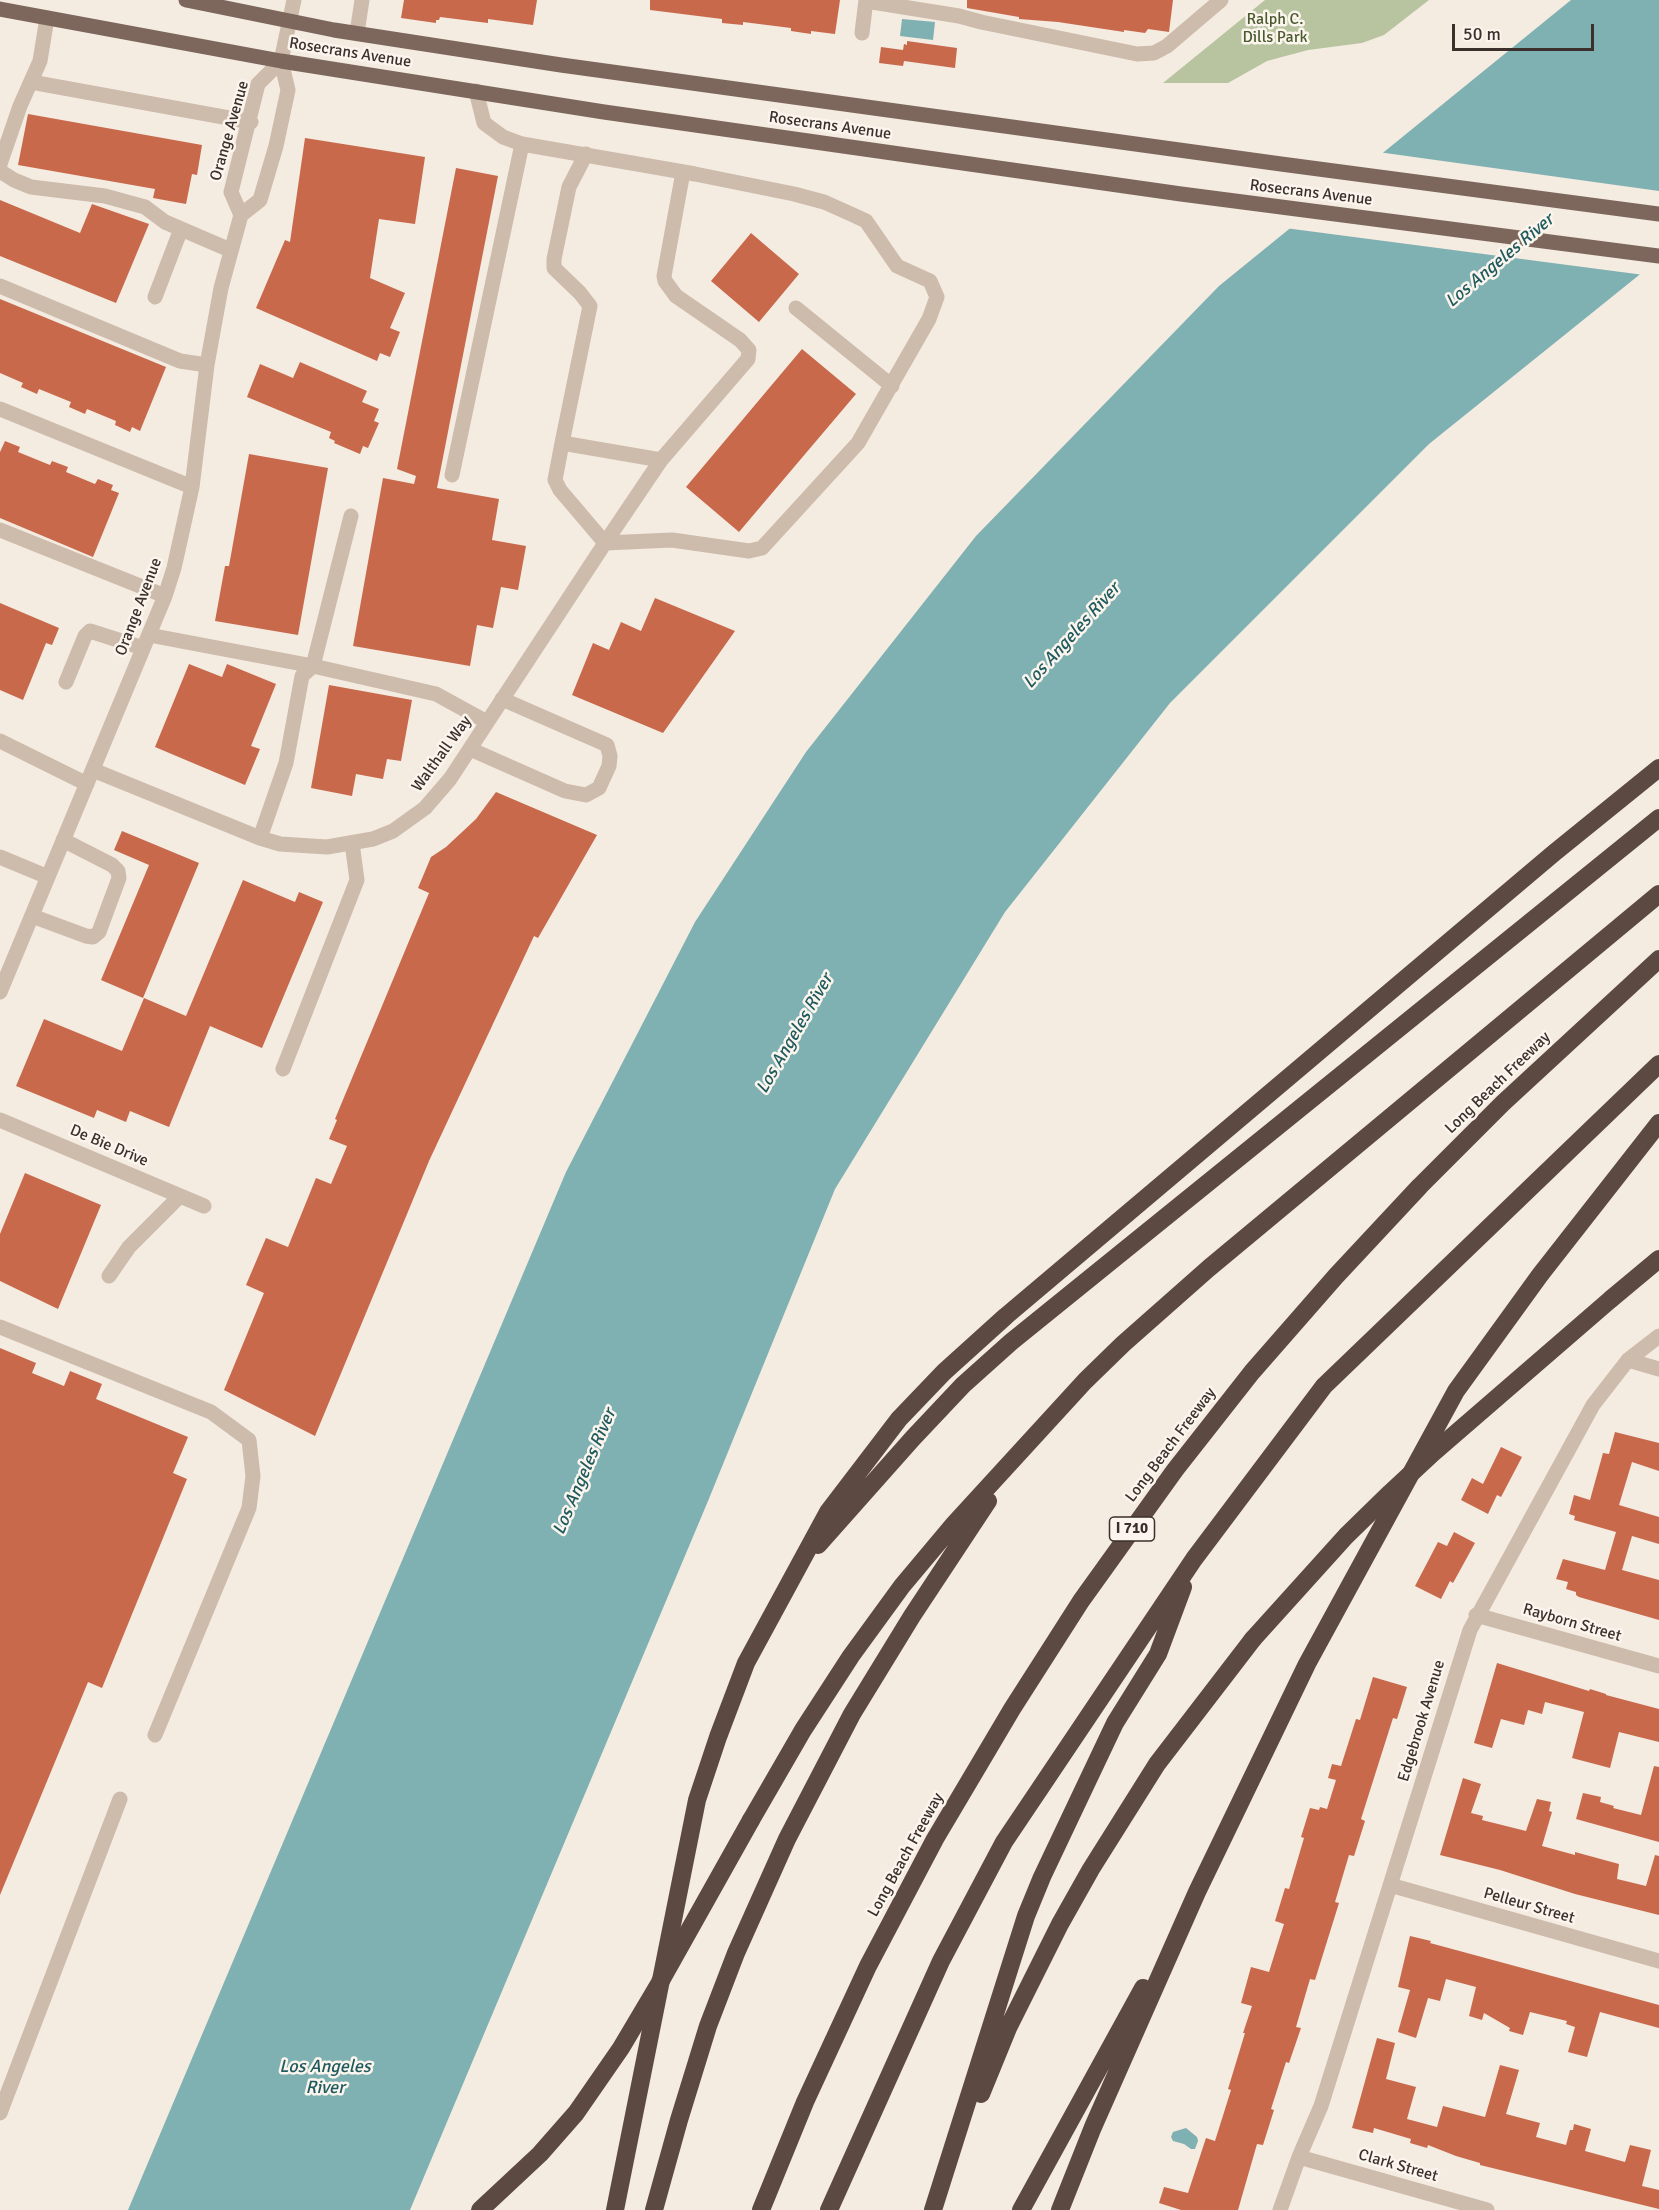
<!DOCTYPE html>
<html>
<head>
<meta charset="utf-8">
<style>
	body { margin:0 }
	#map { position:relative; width:1659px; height:2210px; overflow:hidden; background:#f4ebe1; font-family:Signika,sans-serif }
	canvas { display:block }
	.scale { position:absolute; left:1452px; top:24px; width:142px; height:27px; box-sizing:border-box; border:3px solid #3b302b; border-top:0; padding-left:8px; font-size:18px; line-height:21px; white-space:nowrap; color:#3b302b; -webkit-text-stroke:4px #fbf5ee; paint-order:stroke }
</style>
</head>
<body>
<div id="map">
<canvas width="1659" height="2210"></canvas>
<div class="scale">50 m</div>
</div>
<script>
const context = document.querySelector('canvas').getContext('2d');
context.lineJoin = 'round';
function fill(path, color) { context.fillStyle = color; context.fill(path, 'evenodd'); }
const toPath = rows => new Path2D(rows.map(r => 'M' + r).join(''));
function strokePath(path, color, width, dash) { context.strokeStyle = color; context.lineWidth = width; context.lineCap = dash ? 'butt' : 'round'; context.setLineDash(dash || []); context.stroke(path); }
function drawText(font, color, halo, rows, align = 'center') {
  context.font = font + ' Signika,sans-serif'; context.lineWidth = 5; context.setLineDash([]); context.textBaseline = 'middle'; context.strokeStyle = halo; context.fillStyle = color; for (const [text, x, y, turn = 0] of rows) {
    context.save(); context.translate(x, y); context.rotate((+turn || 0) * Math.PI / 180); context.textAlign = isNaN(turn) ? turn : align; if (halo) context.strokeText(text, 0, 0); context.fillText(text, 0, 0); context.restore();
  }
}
fill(toPath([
	[1265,0,1429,0,1384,35,1362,43,1308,50,1267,61,1228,83,1163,83]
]), '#b8c4a0');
fill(toPath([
	[1571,0,1659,0,1659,259,1429,444,1170,703,1005,912,835,1189,708,1501,410,2210,128,2210,566,1172,695,922,806,752,976,536,1219,286],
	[902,19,935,22,933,40,900,36],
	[1186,2128,1197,2137,1198,2141,1195,2149,1191,2149,1184,2144,1173,2141,1171,2137,1173,2132]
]), '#7fb0b2');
fill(toPath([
	[1378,152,1659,191,1659,263,1644,275,1285,228]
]), '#f4ebe1');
fill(toPath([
	[404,0,537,0,533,25,488,19,488,23,440,17,439,20,436,20,436,23,401,18],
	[650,0,840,0,835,34,811,31,811,34,791,31,791,28,743,22,743,25,722,23,722,19,650,10],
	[967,0,1173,0,1169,32,1148,29,1145,33,1124,30,1124,32,1058,22,1019,19,1019,17,967,8],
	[907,41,957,48,955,68,904,61,903,66,879,63,881,47,903,50,904,44,907,45],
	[28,114,202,145,197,175,192,174,186,204,153,198,155,189,18,165],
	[305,138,425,157,415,224,379,219,370,278,405,293,390,328,400,332,390,357,380,353,377,361,256,308,285,240,290,242],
	[456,168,498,176,437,488,499,499,492,540,526,546,518,590,501,587,493,628,477,625,470,666,353,646,383,478,414,484,416,476,397,469],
	[0,200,80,233,92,204,149,224,116,303,0,256],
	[751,233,799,274,759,322,711,281],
	[0,299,166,367,140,431,132,427,130,432,115,425,116,421,87,409,85,414,69,407,71,402,39,389,37,394,21,387,23,383,0,373],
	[802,349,856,394,739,532,686,487],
	[300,362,367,391,362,402,379,409,374,421,379,423,368,448,363,446,360,454,334,443,335,441,329,438,331,432,247,397,260,364,293,378],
	[5,441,20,447,18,452,50,465,52,461,68,467,66,472,95,484,98,479,113,485,111,490,119,493,93,557,0,518,0,452],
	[249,454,328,468,298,635,215,621,225,566,229,566],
	[655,598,735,631,663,733,572,695,593,643,609,650,621,622,641,631],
	[0,603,59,628,52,645,46,643,23,700,0,690],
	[189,664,222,677,227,664,276,684,251,746,260,749,245,785,155,747],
	[329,685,412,700,401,761,387,759,383,779,356,774,352,796,311,788],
	[496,792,597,835,538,938,534,936,429,1161,315,1436,224,1390,264,1293,246,1285,266,1238,288,1247,316,1178,331,1184,347,1146,329,1139,337,1120,335,1119,429,893,418,888,431,857,446,847,476,819],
	[122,831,199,863,143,998,101,980,149,865,114,850],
	[243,880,295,902,299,892,323,902,262,1048,210,1026,169,1127,130,1111,126,1122,97,1110,94,1118,16,1086,44,1019,122,1051,144,998,186,1016],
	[25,1173,101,1205,58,1309,0,1281,0,1234],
	[0,1348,36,1363,32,1373,64,1386,70,1371,102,1384,96,1399,188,1437,173,1473,187,1479,102,1688,88,1682,0,1895],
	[1615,1432,1659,1443,1659,1471,1632,1462,1619,1505,1659,1517,1659,1544,1632,1536,1622,1570,1659,1580,1659,1620,1579,1597,1576,1595,1576,1592,1566,1589,1568,1582,1556,1579,1563,1559,1605,1570,1616,1532,1574,1520,1575,1516,1569,1514,1574,1495,1590,1500,1603,1453,1609,1454],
	[1501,1447,1522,1457,1501,1497,1497,1495,1488,1514,1461,1500,1472,1478,1483,1484],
	[1454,1532,1475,1543,1453,1583,1450,1581,1441,1599,1415,1586,1438,1542,1447,1546],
	[1497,1663,1589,1691,1590,1689,1606,1694,1606,1695,1659,1709,1659,1742,1619,1732,1610,1768,1572,1758,1584,1712,1545,1702,1542,1714,1528,1710,1524,1725,1501,1719,1492,1748,1474,1743],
	[1373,1677,1407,1687,1397,1719,1393,1718,1379,1762,1361,1819,1365,1821,1354,1856,1349,1855,1335,1902,1339,1903,1315,1980,1310,1979,1296,2027,1301,2028,1289,2063,1286,2062,1271,2109,1274,2110,1263,2145,1257,2144,1238,2210,1181,2210,1159,2203,1164,2187,1188,2193,1206,2138,1215,2141,1231,2090,1228,2089,1245,2033,1243,2033,1252,2006,1241,2003,1251,1967,1269,1972,1284,1924,1275,1921,1285,1888,1289,1889,1304,1838,1301,1837,1310,1808,1319,1810,1320,1807,1327,1809,1336,1780,1328,1778,1332,1764,1341,1766,1356,1719,1360,1720],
	[1654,1766,1659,1767,1659,1842,1576,1819,1583,1793,1601,1797,1600,1802,1614,1806,1613,1808,1641,1815],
	[1463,1778,1481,1784,1471,1813,1483,1816,1482,1820,1526,1831,1537,1799,1551,1802,1549,1811,1552,1812,1542,1846,1575,1855,1575,1852,1619,1864,1617,1879,1646,1886,1655,1855,1659,1856,1659,1915,1575,1894,1500,1870,1440,1855],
	[1410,1936,1431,1941,1430,1943,1659,2005,1659,2028,1600,2012,1587,2057,1568,2052,1575,2027,1566,2024,1567,2021,1530,2012,1523,2035,1509,2031,1510,2028,1484,2013,1482,2020,1469,2016,1476,1987,1446,1979,1440,2001,1428,1998,1416,2038,1398,2032,1410,1990,1398,1987],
	[1377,2038,1395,2043,1386,2079,1416,2087,1407,2119,1437,2127,1443,2106,1485,2117,1500,2065,1519,2070,1506,2114,1540,2123,1536,2137,1566,2145,1570,2130,1573,2130,1574,2124,1591,2129,1585,2151,1625,2162,1630,2145,1651,2150,1642,2186,1659,2190,1659,2209,1480,2165,1480,2163,1456,2156,1428,2145,1427,2148,1410,2143,1411,2139,1374,2128,1373,2133,1352,2128]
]), '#c8694b');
strokePath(toPath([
	[866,1,959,16,981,22,1137,54,1154,53,1167,46,1221,0],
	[357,33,362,0],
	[862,33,866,0],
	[31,82,251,122],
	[476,91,484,123,503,137,522,144,695,174,794,194,824,202,851,214,866,221,897,266,930,281,937,297,929,319,858,443,762,548,749,551,672,540,605,543],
	[586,154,569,187,554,259,554,268,580,293,590,306,562,443,661,460,748,359,749,350,740,340,676,296,665,281,664,276,683,172],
	[0,164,20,106,40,61,47,18],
	[0,171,14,180,31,187,105,196,145,207,165,222,230,250],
	[241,215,231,192,258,84,281,61],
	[0,286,180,361,207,365],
	[155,297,181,229],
	[796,308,892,386],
	[0,409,192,487],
	[562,443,555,480,560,490,605,543],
	[452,475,522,144],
	[351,516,313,666,436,694,487,722],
	[0,530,165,596],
	[149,635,313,666],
	[66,682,85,636,90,631,143,648],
	[0,741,87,784],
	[470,749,565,791,586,795,599,788,609,766,610,756,607,745,502,699],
	[93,770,260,838,280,844,327,847,373,839,393,831,425,808,450,779,605,543,661,460],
	[260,838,286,763,302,676,313,666],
	[0,857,48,877],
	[32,916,86,936,93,937,99,932,119,878,118,871,112,865,63,840],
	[0,992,165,596,174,568,192,487,207,365,221,288,241,215,260,200,276,146,288,90,281,61,294,0],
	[283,1069,357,880,352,843],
	[0,1120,204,1206],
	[109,1276,129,1247,180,1196],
	[0,1327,211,1412,249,1440,253,1476,249,1508,155,1735],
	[1628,1360,1659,1369],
	[1476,1615,1659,1666],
	[1390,1885,1659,1961],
	[0,2113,120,1799],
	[1299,2157,1487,2210],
	[1280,2210,1299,2157,1321,2106,1470,1630,1593,1405,1628,1360,1659,1336]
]), '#cdbbac', 15);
strokePath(toPath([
	[186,0,334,30,561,65,1281,164,1659,214],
	[0,9,281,61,604,112,1181,194,1659,256]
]), '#7d675c', 15);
strokePath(toPath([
	[1611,1299,1659,1259],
	[818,1545,913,1438,963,1385,1011,1342,1659,818],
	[751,1820,803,1730,851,1656,902,1586,954,1524,1085,1381,1123,1344,1209,1268,1659,894],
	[981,2094,1008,2028,1060,1924,1091,1869,1157,1764,1253,1639],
	[615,2210,697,1800,718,1737,746,1663,828,1512,899,1419,944,1372,1006,1316,1554,853,1659,768],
	[654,2210,679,2120,708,2026,736,1953,787,1839,852,1714,912,1616,988,1501],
	[761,2210,805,2102,868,1966,935,1839,1012,1709,1081,1601,1175,1470,1252,1372,1336,1276,1420,1186,1503,1103,1659,959],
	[829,2210,941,1961,1004,1842,1194,1559,1324,1386,1659,1064],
	[933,2210,1026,1916,1042,1877,1115,1723,1158,1654,1183,1587],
	[1021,2210,1143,1988],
	[1060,2210,1093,2127,1197,1892,1307,1664,1456,1391,1540,1275,1659,1123]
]), '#5c4a42', 18);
strokePath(toPath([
	[1253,1639,1346,1536,1390,1493,1433,1453,1611,1299],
	[480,2210,540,2154,576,2113,621,2048,659,1984,751,1820]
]), '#5c4a42', 18);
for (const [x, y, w] of [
	[1132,1529,45]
]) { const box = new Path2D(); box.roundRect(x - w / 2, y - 12, w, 24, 4.5); context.fillStyle = '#fbf5ee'; context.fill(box); strokePath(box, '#3b302b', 1.5); }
drawText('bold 15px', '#3b302b', null, [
	["I 710",1132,1529]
]);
drawText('16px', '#4a5a2e', '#fbf5ee', [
	["Ralph C.",1275,20],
	["Dills Park",1275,38]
]);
drawText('16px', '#3b302b', '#fbf5ee', [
	["Rosecrans Avenue",350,53,9],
	["Rosecrans Avenue",830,126,8],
	["Orange Avenue",230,131,-74],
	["Rosecrans Avenue",1311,193,7],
	["Orange Avenue",139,607,-69],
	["Walthall Way",442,754,-54],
	["Long Beach Freeway",1498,1083,-44],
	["De Bie Drive",109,1146,23],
	["Long Beach Freeway",1171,1445,-53],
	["Rayborn Street",1572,1623,16],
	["Edgebrook Avenue",1422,1721,-73],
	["Long Beach Freeway",906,1855,-61],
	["Pelleur Street",1529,1906,16],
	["Clark Street",1398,2166,16]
]);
drawText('italic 18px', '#1f5a5e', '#fbf5ee', [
	["Los Angeles River",1500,261,-40],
	["Los Angeles River",1072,636,-48],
	["Los Angeles River",795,1034,-60],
	["Los Angeles River",585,1472,-67],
	["Los Angeles",325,2067],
	["River",325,2088]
]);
</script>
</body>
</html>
